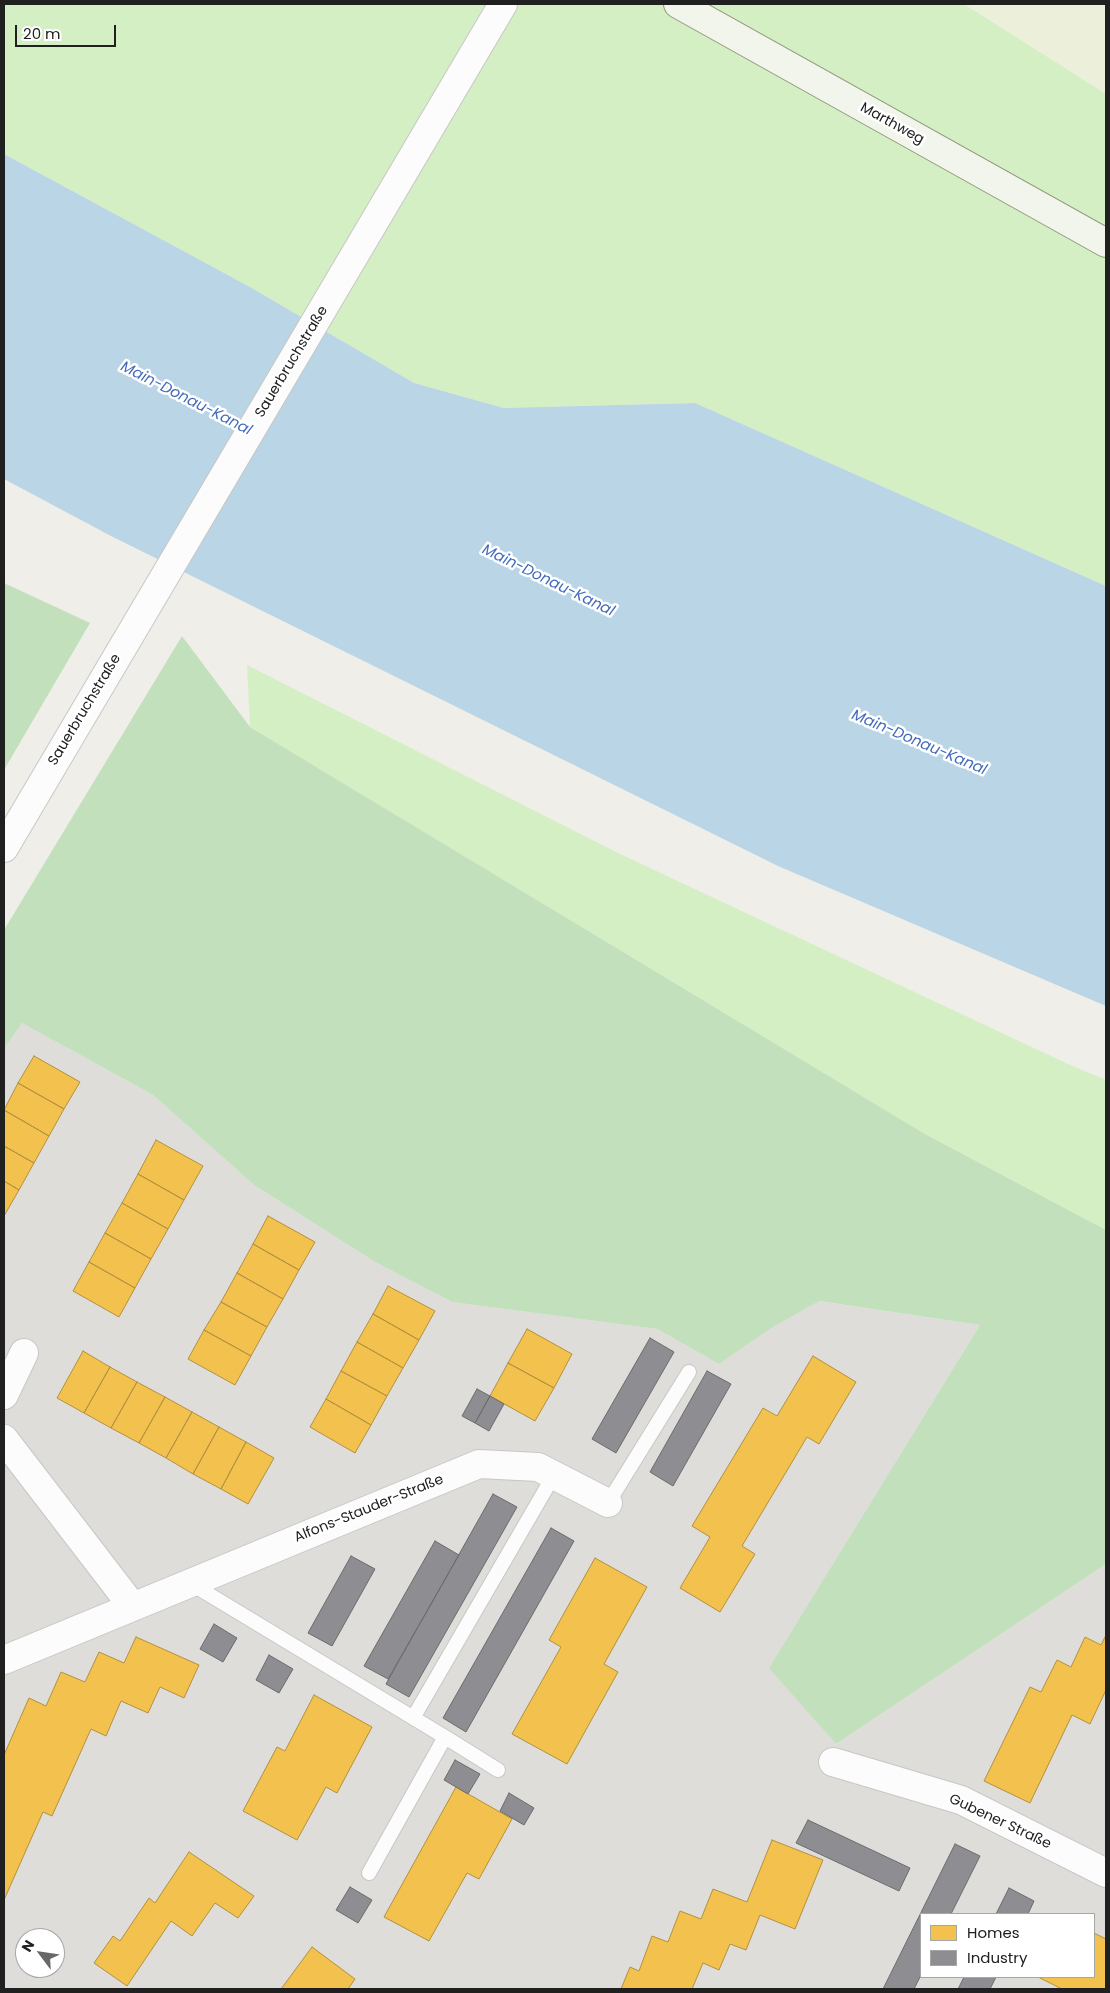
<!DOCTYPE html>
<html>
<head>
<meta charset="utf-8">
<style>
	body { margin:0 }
	#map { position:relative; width:1110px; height:1993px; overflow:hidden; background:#efeee9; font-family:Poppins,sans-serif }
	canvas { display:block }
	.frame { position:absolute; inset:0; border:5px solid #202020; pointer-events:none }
	.legend { position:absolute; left:920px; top:1913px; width:175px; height:65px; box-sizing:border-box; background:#fff; border:1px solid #a6a6a6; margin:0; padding:6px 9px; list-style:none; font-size:15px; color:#202020 }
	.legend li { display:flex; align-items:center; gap:10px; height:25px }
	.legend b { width:25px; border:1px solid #a6a6a6 }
	.north { position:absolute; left:15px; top:1928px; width:50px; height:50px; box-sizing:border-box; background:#fff; border:1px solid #a6a6a6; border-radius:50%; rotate:301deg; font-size:14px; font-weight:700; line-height:20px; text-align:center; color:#202020 }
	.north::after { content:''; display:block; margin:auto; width:18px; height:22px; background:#686866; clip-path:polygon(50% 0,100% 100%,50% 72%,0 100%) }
	.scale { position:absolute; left:15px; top:25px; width:101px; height:22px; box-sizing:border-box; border:2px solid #202020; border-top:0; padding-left:6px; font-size:15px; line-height:18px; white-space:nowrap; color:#202020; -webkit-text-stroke:4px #fff; paint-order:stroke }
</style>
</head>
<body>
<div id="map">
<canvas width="1110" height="1993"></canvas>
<div class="frame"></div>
<ul class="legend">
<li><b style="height:14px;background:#f2c14e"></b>Homes</li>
<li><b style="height:14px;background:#8d8d92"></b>Industry</li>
</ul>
<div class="north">N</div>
<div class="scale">20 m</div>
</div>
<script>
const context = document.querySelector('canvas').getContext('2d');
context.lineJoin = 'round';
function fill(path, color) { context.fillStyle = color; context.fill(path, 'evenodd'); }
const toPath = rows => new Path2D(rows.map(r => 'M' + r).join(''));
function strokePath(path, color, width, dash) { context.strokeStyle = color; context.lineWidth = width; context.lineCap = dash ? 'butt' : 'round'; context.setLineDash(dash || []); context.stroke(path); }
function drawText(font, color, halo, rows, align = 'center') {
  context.font = font + ' Poppins,sans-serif'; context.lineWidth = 5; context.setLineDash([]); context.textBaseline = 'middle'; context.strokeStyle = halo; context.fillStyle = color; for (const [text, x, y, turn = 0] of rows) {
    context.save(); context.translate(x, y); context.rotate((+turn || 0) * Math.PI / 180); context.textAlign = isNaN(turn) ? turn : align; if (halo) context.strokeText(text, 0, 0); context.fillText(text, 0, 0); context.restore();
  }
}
fill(toPath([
	[22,1023,153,1095,254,1185,375,1262,452,1302,657,1329,719,1364,773,1327,818,1301,980,1325,770,1667,836,1744,1106,1564,1106,1989,4,1989,4,1049],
	[921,1914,1094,1914,1094,1977,921,1977],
	[25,1938,55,1938,55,1968,25,1968]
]), '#deddda');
fill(toPath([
	[964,4,1106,4,1105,93]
]), '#ecf0db');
fill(toPath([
	[4,4,964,4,1106,94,1106,586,695,403,504,408,414,383,250,287,4,154],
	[247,665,618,853,1068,1064,1106,1080,1106,1230,925,1134,250,727]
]), '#d5efc5');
fill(toPath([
	[4,583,90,623,4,770],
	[182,636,250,727,925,1134,1106,1230,1106,1564,836,1744,769,1668,980,1325,819,1301,773,1327,719,1364,657,1329,452,1302,375,1262,254,1185,153,1095,22,1023,4,1049,4,930]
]), '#c3e0bc');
fill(toPath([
	[4,154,250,287,414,383,504,408,695,403,1106,586,1106,1006,778,866,111,536,4,479]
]), '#bad5e5');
const homes = toPath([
	[34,1056,80,1082,64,1109,18,1083,34,1056],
	[18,1083,64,1109,49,1136,4,1110,18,1083],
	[4,1110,49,1136,34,1163,4,1146,4,1110],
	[156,1140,203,1166,184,1200,138,1174,156,1140],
	[4,1146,34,1163,19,1190,4,1181,4,1146],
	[138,1174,184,1200,168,1229,122,1203,138,1174],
	[4,1181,19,1190,4,1216,4,1181],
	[122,1203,168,1229,151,1259,105,1233,122,1203],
	[268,1216,315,1242,299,1270,253,1244,268,1216],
	[105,1233,151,1259,135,1288,89,1262,105,1233],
	[253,1244,299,1270,283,1299,237,1273,253,1244],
	[89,1262,135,1288,119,1317,73,1291,89,1262],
	[237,1273,283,1299,267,1327,221,1302,237,1273],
	[388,1286,435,1311,419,1340,373,1314,388,1286],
	[221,1302,267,1327,251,1356,204,1330,221,1302],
	[373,1314,419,1340,403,1368,357,1342,373,1314],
	[527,1329,572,1354,554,1388,508,1363,527,1329],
	[204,1330,251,1356,235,1385,188,1359,204,1330],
	[357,1342,403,1368,387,1396,341,1371,357,1342],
	[83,1351,110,1367,84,1413,57,1398,83,1351],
	[813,1356,856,1382,819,1444,807,1437,742,1546,755,1554,720,1612,680,1588,710,1537,692,1526,763,1408,777,1416,813,1356],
	[508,1363,554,1388,535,1421,490,1396,508,1363],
	[110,1367,137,1382,111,1428,84,1413,110,1367],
	[341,1371,387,1396,371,1425,326,1399,341,1371],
	[137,1382,165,1397,139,1443,111,1428,137,1382],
	[165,1397,192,1412,166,1458,139,1443,165,1397],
	[326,1399,371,1425,355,1453,310,1427,326,1399],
	[192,1412,219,1427,193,1474,166,1458,192,1412],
	[219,1427,246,1442,221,1489,193,1474,219,1427],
	[246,1442,274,1458,248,1504,221,1489,246,1442],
	[595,1558,647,1587,604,1664,618,1672,567,1764,512,1734,561,1647,549,1640,595,1558],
	[1106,1635,1106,1690,1090,1724,1072,1715,1030,1803,984,1781,1030,1687,1041,1692,1057,1660,1071,1667,1085,1637,1101,1645,1106,1635],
	[136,1637,199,1665,184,1698,160,1687,148,1713,121,1701,106,1736,91,1729,52,1816,43,1812,4,1900,4,1755,29,1698,46,1706,61,1672,85,1682,99,1652,124,1663,136,1637],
	[314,1695,372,1727,337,1793,326,1787,297,1840,243,1811,277,1747,285,1751,314,1695],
	[456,1787,512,1819,479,1879,467,1873,429,1941,384,1917,456,1787],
	[772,1840,823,1860,795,1929,760,1915,746,1950,730,1944,719,1970,703,1963,692,1989,621,1989,630,1967,639,1971,652,1936,668,1942,680,1911,701,1919,713,1889,747,1902,772,1840],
	[189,1852,254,1896,238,1918,215,1903,192,1936,171,1921,127,1986,94,1963,113,1936,120,1941,149,1898,155,1903,189,1852],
	[1094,1933,1106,1939,1106,1989,1062,1989,1038,1977,1094,1977,1094,1933],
	[312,1947,355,1979,348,1989,281,1989,312,1947]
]);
fill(homes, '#f2c14e');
strokePath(homes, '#b39140', 1);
const industry = toPath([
	[650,1338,674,1352,616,1453,592,1439,650,1338],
	[707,1371,731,1384,673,1486,650,1472,707,1371],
	[477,1389,490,1396,475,1423,462,1416,477,1389],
	[490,1396,504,1404,489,1431,475,1423,490,1396],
	[493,1494,517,1507,409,1697,386,1684,493,1494],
	[551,1528,574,1541,466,1732,443,1718,551,1528],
	[435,1541,459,1555,388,1679,364,1666,435,1541],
	[351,1556,375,1569,332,1646,308,1633,351,1556],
	[214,1624,237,1638,223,1662,200,1649,214,1624],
	[269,1655,293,1669,279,1693,256,1680,269,1655],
	[455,1760,480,1774,468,1794,444,1780,455,1760],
	[509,1793,534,1808,524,1825,500,1811,509,1793],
	[808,1820,910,1868,899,1891,796,1843,808,1820],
	[955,1844,980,1856,951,1914,921,1914,921,1975,914,1989,883,1989,955,1844],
	[350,1887,372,1900,358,1923,336,1910,350,1887],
	[1009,1888,1034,1901,1028,1914,996,1914,1009,1888],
	[964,1977,996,1977,990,1989,958,1989,964,1977]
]);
fill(industry, '#8d8d92');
strokePath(industry, '#6c6c70', 1);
const service = toPath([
	[608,1503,689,1372],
	[190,1583,445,1737,369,1873],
	[413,1718,554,1475],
	[445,1737,498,1770]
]);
const minor = toPath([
	[4,1395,24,1353],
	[4,1439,133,1607],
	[4,1660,479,1464,538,1467,608,1503],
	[833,1762,961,1800,1106,1873]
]);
const tertiary = toPath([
	[4,848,503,4]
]);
const secondary = toPath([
	[678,4,1106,243]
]);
strokePath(service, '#c7c7c5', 16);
strokePath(minor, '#c7c7c5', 30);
strokePath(tertiary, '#c7c7c5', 30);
strokePath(secondary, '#949a7f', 30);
strokePath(service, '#fdfcfc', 14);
strokePath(minor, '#fdfcfc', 28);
strokePath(tertiary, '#fdfcfc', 28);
strokePath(secondary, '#f2f5eb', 28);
drawText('14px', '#202020', '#fff', [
	["Marthweg",892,124,29],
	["Sauerbruchstraße",292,362,-59],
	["Sauerbruchstraße",85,710,-59],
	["Alfons-Stauder-Straße",369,1509,-22],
	["Gubener Straße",1000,1822,25]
]);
drawText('italic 15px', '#436bba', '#fff', [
	["Main-Donau-Kanal",186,399,27],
	["Main-Donau-Kanal",548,581,26],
	["Main-Donau-Kanal",919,743,23]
]);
</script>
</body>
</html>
